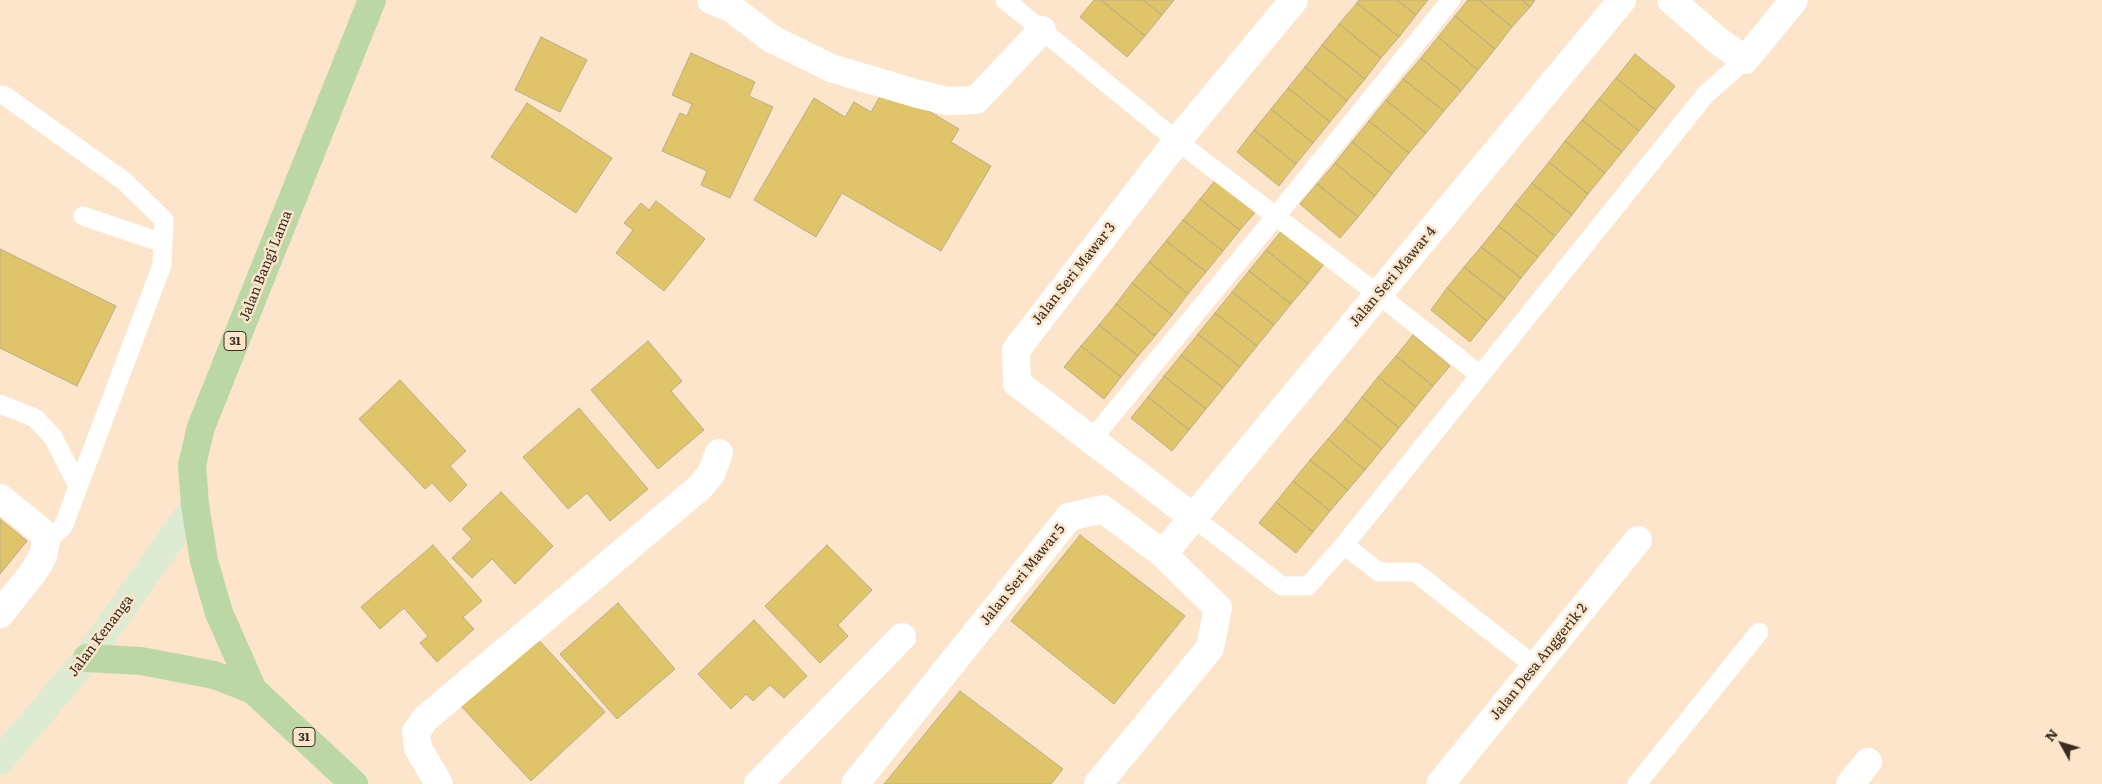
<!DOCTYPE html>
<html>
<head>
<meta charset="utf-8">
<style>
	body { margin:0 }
	#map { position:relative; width:2102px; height:784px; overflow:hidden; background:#fce5ca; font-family:Literata,serif }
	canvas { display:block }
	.north { position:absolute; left:2037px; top:719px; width:50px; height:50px; -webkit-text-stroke:4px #fce5ca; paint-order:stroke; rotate:309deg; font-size:14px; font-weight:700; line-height:20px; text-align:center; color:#382d20 }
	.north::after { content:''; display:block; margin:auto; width:18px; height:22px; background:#382d20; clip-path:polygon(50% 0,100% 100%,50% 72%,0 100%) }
</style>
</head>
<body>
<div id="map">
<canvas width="2102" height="784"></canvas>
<div class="north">N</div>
</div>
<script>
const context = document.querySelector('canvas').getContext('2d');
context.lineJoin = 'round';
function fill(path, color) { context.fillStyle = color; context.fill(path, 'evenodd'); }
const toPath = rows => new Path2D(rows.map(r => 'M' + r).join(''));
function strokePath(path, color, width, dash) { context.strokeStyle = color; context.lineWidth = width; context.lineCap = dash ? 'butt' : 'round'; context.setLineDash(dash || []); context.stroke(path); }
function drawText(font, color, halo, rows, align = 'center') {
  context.font = font + ' Literata,serif'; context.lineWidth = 5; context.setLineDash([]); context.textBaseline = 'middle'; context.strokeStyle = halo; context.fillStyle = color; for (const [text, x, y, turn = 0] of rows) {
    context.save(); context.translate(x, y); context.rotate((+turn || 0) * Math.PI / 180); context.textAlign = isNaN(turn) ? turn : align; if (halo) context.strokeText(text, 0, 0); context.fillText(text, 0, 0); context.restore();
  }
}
const building = toPath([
	[1094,0,1101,0,1145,36,1127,57,1080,17,1094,0],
	[1101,0,1143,0,1162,15,1145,36,1101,0],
	[1143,0,1174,0,1162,15,1143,0],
	[1359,0,1397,0,1416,15,1399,37,1357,3,1359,0],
	[1397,0,1428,0,1416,15,1397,0],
	[1468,0,1479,0,1512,27,1495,49,1455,16,1468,0],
	[1479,0,1522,0,1530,7,1512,27,1479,0],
	[1522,0,1535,0,1530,7,1522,0],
	[1357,3,1399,37,1381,58,1339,24,1357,3],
	[1455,16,1495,49,1478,70,1438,37,1455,16],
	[1339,24,1381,58,1365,79,1322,45,1339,24],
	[541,37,587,60,560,112,515,90,541,37],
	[1438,37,1478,70,1461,91,1421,58,1438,37],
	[1322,45,1365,79,1347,101,1305,67,1322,45],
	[691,53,755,82,749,96,773,107,730,198,701,185,707,171,662,151,680,113,687,116,692,104,672,95,691,53],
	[1635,54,1675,86,1656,110,1616,78,1635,54],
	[1421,58,1461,91,1444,111,1403,79,1421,58],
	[1305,67,1347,101,1330,122,1288,88,1305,67],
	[1616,78,1656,110,1639,131,1599,99,1616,78],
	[1403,79,1444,111,1426,133,1386,100,1403,79],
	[886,86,959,129,951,142,991,166,941,251,842,193,816,237,754,200,814,98,845,117,854,102,871,112,886,86],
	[1288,88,1330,122,1313,143,1271,109,1288,88],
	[1599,99,1639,131,1622,152,1582,120,1599,99],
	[1386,100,1426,133,1409,153,1369,121,1386,100],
	[527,103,612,158,576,213,491,157,527,103],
	[1271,109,1313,143,1296,164,1254,130,1271,109],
	[1582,120,1622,152,1605,173,1565,141,1582,120],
	[1369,121,1409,153,1392,174,1352,142,1369,121],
	[1254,130,1296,164,1279,186,1237,152,1254,130],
	[1565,141,1605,173,1588,194,1549,162,1565,141],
	[1352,142,1392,174,1375,196,1335,163,1352,142],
	[1549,162,1588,194,1572,215,1532,183,1549,162],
	[1335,163,1375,196,1358,217,1317,184,1335,163],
	[1217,178,1257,210,1240,230,1200,199,1217,178],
	[1532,183,1572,215,1555,236,1515,204,1532,183],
	[1317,184,1358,217,1340,238,1300,204,1317,184],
	[1200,199,1240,230,1223,251,1183,220,1200,199],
	[656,201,705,239,664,291,616,253,633,230,624,223,641,203,649,210,656,201],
	[1515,204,1555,236,1538,257,1498,226,1515,204],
	[1183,220,1223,251,1206,272,1166,241,1183,220],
	[1498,226,1538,257,1521,278,1481,247,1498,226],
	[1283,229,1325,263,1308,284,1266,250,1283,229],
	[1166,241,1206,272,1188,294,1149,262,1166,241],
	[1481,247,1521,278,1505,299,1464,267,1481,247],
	[0,249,116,306,77,386,0,348,0,249],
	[1266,250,1308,284,1291,304,1249,271,1266,250],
	[1149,262,1188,294,1172,315,1132,283,1149,262],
	[1464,267,1505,299,1487,321,1447,288,1464,267],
	[1249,271,1291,304,1274,325,1232,292,1249,271],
	[1132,283,1172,315,1155,336,1116,304,1132,283],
	[1447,288,1487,321,1470,342,1431,310,1447,288],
	[1232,292,1274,325,1257,346,1215,313,1232,292],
	[1116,304,1155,336,1138,356,1099,325,1116,304],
	[1215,313,1257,346,1240,367,1198,334,1215,313],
	[1099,325,1138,356,1121,377,1081,346,1099,325],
	[1198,334,1240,367,1223,388,1181,355,1198,334],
	[1413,335,1450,366,1433,386,1396,356,1413,335],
	[648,341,682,381,671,391,704,430,658,469,591,390,648,341],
	[1081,346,1121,377,1104,399,1064,367,1081,346],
	[1181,355,1223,388,1206,409,1164,376,1181,355],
	[1396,356,1433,386,1416,407,1378,377,1396,356],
	[1164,376,1206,409,1189,430,1148,397,1164,376],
	[1378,377,1416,407,1399,428,1362,397,1378,377],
	[400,380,466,451,450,466,467,485,450,502,432,483,425,489,359,419,400,380],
	[1148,397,1189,430,1172,451,1131,418,1148,397],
	[1362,397,1399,428,1382,449,1345,419,1362,397],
	[579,408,648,489,610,521,587,493,568,509,523,457,579,408],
	[1345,419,1382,449,1365,470,1328,439,1345,419],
	[1328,439,1365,470,1348,490,1310,460,1328,439],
	[1310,460,1348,490,1330,511,1293,481,1310,460],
	[1293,481,1330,511,1313,532,1276,502,1293,481],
	[501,492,553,546,515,584,492,559,472,578,452,558,472,539,462,529,501,492],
	[1276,502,1313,532,1296,553,1259,523,1276,502],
	[0,519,27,541,0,574,0,519],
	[1080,535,1185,616,1114,704,1011,621,1080,535],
	[433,545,482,601,463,617,474,629,437,662,420,643,428,636,404,608,380,629,361,607,433,545],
	[827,545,872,590,838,625,848,636,820,663,765,606,827,545],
	[618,603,675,669,617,719,560,654,618,603],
	[754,620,807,676,784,698,770,685,753,701,746,694,731,709,698,674,754,620],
	[534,635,605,712,531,781,459,704,534,635],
	[960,691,1063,769,1051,784,884,784,960,691]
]);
fill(building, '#e0c46a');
strokePath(building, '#baad86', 1);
strokePath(toPath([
	[1005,0,1177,141,1379,295,1480,375],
	[0,95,5,96,124,181,164,220,162,265,63,527,46,542],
	[83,216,163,243],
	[0,404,35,418,53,437,78,486],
	[1092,439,1276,216,1451,0],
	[1194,518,1282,586,1308,586,1344,545,1706,94,1745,60],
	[1344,545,1379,572,1415,572,1536,667],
	[1637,784,1759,632]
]), '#fff', 19);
strokePath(toPath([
	[711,0,731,8,772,39,831,68,918,94,948,101,976,100,1042,30],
	[1671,0,1717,40,1745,60,1794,0],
	[0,498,41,531,46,542,43,556,35,570,0,614],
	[1194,518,1017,383,1016,350,1177,141,1294,0],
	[1163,554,1622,0],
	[439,784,418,748,416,732,425,719,700,487,711,474,719,453],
	[758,784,902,637],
	[855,784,1069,517,1103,509,1163,554,1218,608,1210,648,1098,784],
	[1440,784,1638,540],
	[1850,784,1868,762]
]), '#fff', 28);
strokePath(toPath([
	[0,761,87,658,195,505]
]), '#ddebd2', 28);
strokePath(toPath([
	[87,658,141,661,214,675,253,690],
	[354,784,253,690,219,613,204,561,195,505,192,465,201,427,372,0]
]), '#bbd7a5', 28);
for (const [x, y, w] of [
	[235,341,22],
	[304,737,22]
]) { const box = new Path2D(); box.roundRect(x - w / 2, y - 9.5, w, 19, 4); context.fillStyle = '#fce5ca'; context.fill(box); strokePath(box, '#382d20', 1); }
drawText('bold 12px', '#382d20', null, [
	["31",235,341],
	["31",304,737]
]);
drawText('14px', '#382d20', '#fce5ca', [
	["Jalan Bangi Lama",266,266,-68],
	["Jalan Seri Mawar 3",1074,274,-52],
	["Jalan Seri Mawar 4",1393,277,-50],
	["Jalan Seri Mawar 5",1023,575,-51],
	["Jalan Kenanga",101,636,-53],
	["Jalan Desa Anggerik 2",1539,662,-51]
]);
</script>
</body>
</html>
